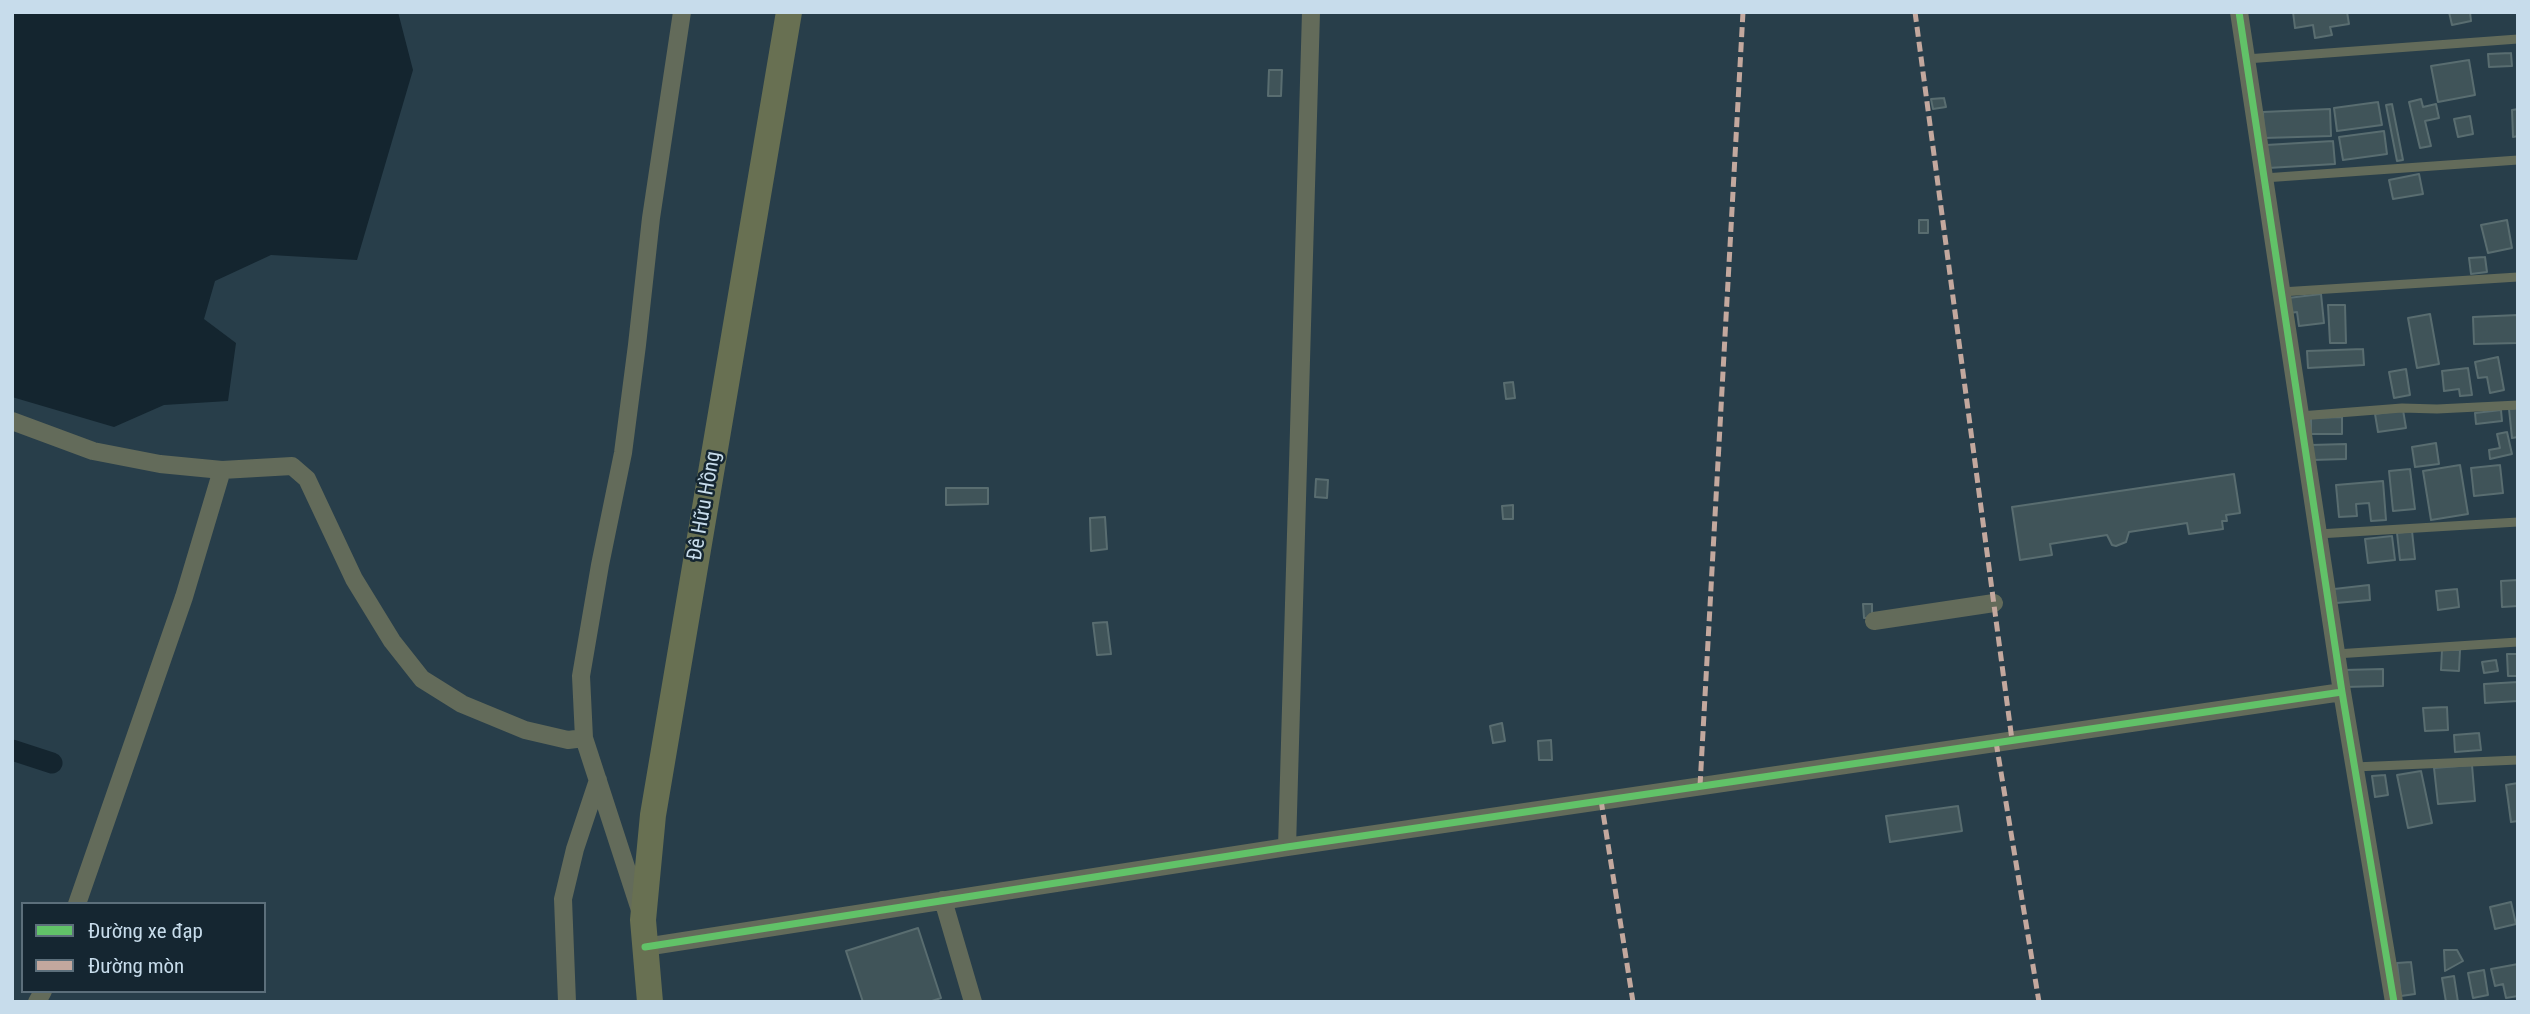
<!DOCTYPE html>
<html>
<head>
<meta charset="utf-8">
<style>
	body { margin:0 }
	#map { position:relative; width:2530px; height:1014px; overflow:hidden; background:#283e4a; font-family:"Roboto Condensed",sans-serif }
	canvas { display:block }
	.frame { position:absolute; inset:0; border:14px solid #c7dceb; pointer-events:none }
	.legend { position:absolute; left:21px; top:902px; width:245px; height:91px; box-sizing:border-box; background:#152631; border:2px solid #5c6f7b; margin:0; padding:9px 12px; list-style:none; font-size:21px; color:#c7dceb }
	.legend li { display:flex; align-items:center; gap:14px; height:35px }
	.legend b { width:35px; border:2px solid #5c6f7b }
</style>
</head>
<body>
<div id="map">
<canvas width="2530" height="1014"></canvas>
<div class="frame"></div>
<ul class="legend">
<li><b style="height:9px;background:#61c268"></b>Đường xe đạp</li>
<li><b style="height:9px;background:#c3a89e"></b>Đường mòn</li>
</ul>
</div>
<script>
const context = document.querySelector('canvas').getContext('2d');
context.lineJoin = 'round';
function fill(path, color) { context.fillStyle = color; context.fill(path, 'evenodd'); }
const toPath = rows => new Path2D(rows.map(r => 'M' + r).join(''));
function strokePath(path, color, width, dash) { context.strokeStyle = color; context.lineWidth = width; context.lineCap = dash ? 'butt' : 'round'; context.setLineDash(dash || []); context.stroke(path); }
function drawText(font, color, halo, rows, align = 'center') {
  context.font = font + ' "Roboto Condensed",sans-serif'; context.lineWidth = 5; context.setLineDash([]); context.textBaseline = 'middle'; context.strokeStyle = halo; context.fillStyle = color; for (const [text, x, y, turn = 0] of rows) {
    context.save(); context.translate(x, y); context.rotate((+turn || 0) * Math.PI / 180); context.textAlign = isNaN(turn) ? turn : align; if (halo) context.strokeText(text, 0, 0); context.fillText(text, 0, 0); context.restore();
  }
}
fill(toPath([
	[12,12,398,12,413,70,357,260,271,255,215,281,204,319,236,343,228,401,164,405,114,427,12,397]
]), '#14252f');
strokePath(toPath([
	[12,750,52,763]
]), '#14252f', 21);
const building = toPath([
	[2293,12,2347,12,2349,24,2330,27,2332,35,2315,38,2313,25,2295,28,2293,12],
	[2449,12,2470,12,2471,21,2452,25,2449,12],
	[2511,53,2512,66,2489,67,2488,54,2511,53],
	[2469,60,2475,95,2438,102,2431,66,2469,60],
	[1269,70,1282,70,1281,96,1268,96,1269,70],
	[1944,98,1946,107,1933,109,1931,99,1944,98],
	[2421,99,2423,107,2436,104,2439,118,2425,121,2431,146,2420,148,2409,102,2421,99],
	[2378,102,2382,125,2337,131,2334,108,2378,102],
	[2392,104,2403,160,2397,161,2386,105,2392,104],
	[2330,109,2331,136,2264,138,2263,112,2330,109],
	[2518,109,2518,136,2513,137,2512,110,2518,109],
	[2470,116,2473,134,2458,137,2454,119,2470,116],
	[2384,131,2387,154,2343,160,2339,137,2384,131],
	[2333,141,2335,164,2268,168,2266,145,2333,141],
	[2419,174,2423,194,2393,199,2389,180,2419,174],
	[1919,220,1928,220,1928,233,1919,233,1919,220],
	[2507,220,2512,248,2488,253,2481,225,2507,220],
	[2485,257,2487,272,2471,274,2469,258,2485,257],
	[2321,294,2324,323,2299,326,2297,312,2290,313,2288,298,2321,294],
	[2328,305,2345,305,2346,343,2330,343,2328,305],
	[2430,314,2439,364,2417,368,2408,318,2430,314],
	[2518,315,2518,343,2474,344,2473,317,2518,315],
	[2363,349,2364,365,2308,368,2307,351,2363,349],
	[2498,357,2504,390,2490,393,2487,377,2478,378,2475,362,2498,357],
	[2468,368,2472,395,2460,396,2459,389,2444,391,2442,371,2468,368],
	[2406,369,2410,395,2394,398,2389,372,2406,369],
	[1513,382,1515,398,1506,399,1504,383,1513,382],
	[2518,408,2518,437,2512,438,2509,409,2518,408],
	[2403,410,2406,428,2378,432,2375,414,2403,410],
	[2501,410,2502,421,2476,424,2475,413,2501,410],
	[2342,417,2342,434,2311,434,2311,418,2342,417],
	[2507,432,2512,454,2490,459,2489,450,2500,448,2497,434,2507,432],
	[2436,443,2439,464,2415,467,2412,447,2436,443],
	[2346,444,2346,459,2312,460,2311,445,2346,444],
	[2460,465,2468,514,2431,520,2423,471,2460,465],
	[2500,465,2503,493,2474,496,2471,468,2500,465],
	[2410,469,2415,509,2393,511,2389,471,2410,469],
	[2234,474,2240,513,2226,515,2227,521,2222,521,2223,529,2189,534,2187,523,2129,532,2126,542,2116,546,2112,545,2107,535,2050,544,2052,555,2020,560,2012,507,2234,474],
	[1316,479,1328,480,1327,498,1315,497,1316,479],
	[2383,481,2386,520,2371,521,2369,503,2356,504,2357,516,2339,517,2336,485,2383,481],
	[946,488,988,488,988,504,946,505,946,488],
	[1513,505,1513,519,1503,519,1502,506,1513,505],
	[1105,517,1107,549,1091,551,1090,518,1105,517],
	[2412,531,2415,559,2400,560,2397,533,2412,531],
	[2392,536,2395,560,2368,563,2365,539,2392,536],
	[2518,580,2518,606,2502,607,2501,581,2518,580],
	[2369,585,2370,600,2336,603,2334,589,2369,585],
	[2457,589,2459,607,2438,610,2436,591,2457,589],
	[1863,604,1872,604,1872,618,1864,618,1863,604],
	[1107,622,1111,654,1097,655,1093,623,1107,622],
	[2442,650,2460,650,2459,671,2441,670,2442,650],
	[2507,654,2518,654,2518,676,2508,676,2507,654],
	[2496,660,2498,671,2484,673,2482,662,2496,660],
	[2383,669,2383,686,2345,687,2344,670,2383,669],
	[2518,682,2518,701,2485,703,2484,684,2518,682],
	[2447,707,2448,730,2425,731,2423,708,2447,707],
	[1502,723,1505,741,1493,743,1490,726,1502,723],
	[2479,733,2481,750,2455,752,2454,735,2479,733],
	[1551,740,1552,760,1539,760,1538,741,1551,740],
	[2472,765,2475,801,2438,804,2434,768,2472,765],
	[2421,771,2432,823,2408,828,2397,775,2421,771],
	[2385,775,2388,795,2375,797,2372,776,2385,775],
	[2518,783,2518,821,2511,822,2506,785,2518,783],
	[1958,806,1962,831,1890,842,1886,816,1958,806],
	[2511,902,2516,924,2495,929,2490,907,2511,902],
	[918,928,941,998,929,1002,863,1002,846,951,918,928],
	[2444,950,2457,950,2463,961,2445,971,2444,950],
	[2411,962,2415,994,2401,996,2397,963,2411,962],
	[2518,964,2518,996,2506,998,2503,984,2495,986,2491,969,2518,964],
	[2484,970,2488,995,2473,998,2468,973,2484,970],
	[2454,976,2458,1002,2446,1002,2442,978,2454,976]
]);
fill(building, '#405459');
strokePath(building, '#596d70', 2);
strokePath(toPath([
	[2246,59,2518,39],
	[2264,178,2518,160],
	[2281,292,2518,277],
	[2300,416,2402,408,2437,409,2518,405],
	[2318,534,2518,522],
	[2336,654,2518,642],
	[2354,767,2518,760]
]), '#636b5a', 9);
strokePath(toPath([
	[2239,12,2342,692,2394,1002],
	[12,421,93,451,160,464,222,470,292,466,307,479,354,579,392,641,422,679,462,704,525,730,568,740,584,738,640,910],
	[1874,621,1994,603],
	[584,738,581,676,600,565,623,453,637,345,651,218,682,12],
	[1287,847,1311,12],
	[943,900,973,1002],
	[77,904,184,597,222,470],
	[645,947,1287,847,2342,692],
	[37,1002,43,991],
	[567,1002,563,899,575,849,598,780]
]), '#636b5a', 18);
strokePath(toPath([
	[650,1002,643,920,653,815,789,12]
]), '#687052', 26);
strokePath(toPath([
	[1915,12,2012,740],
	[1996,742,2039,1002],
	[1700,786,1743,12],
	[1601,800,1633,1002]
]), '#c3a89e', 5, [10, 5]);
strokePath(toPath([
	[2239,12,2342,692,2394,1002],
	[645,947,1287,847,2342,692]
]), '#61c268', 7);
drawText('21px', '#c7dceb', '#152631', [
	["Đê Hữu Hồng",705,506,-80]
]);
</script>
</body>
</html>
